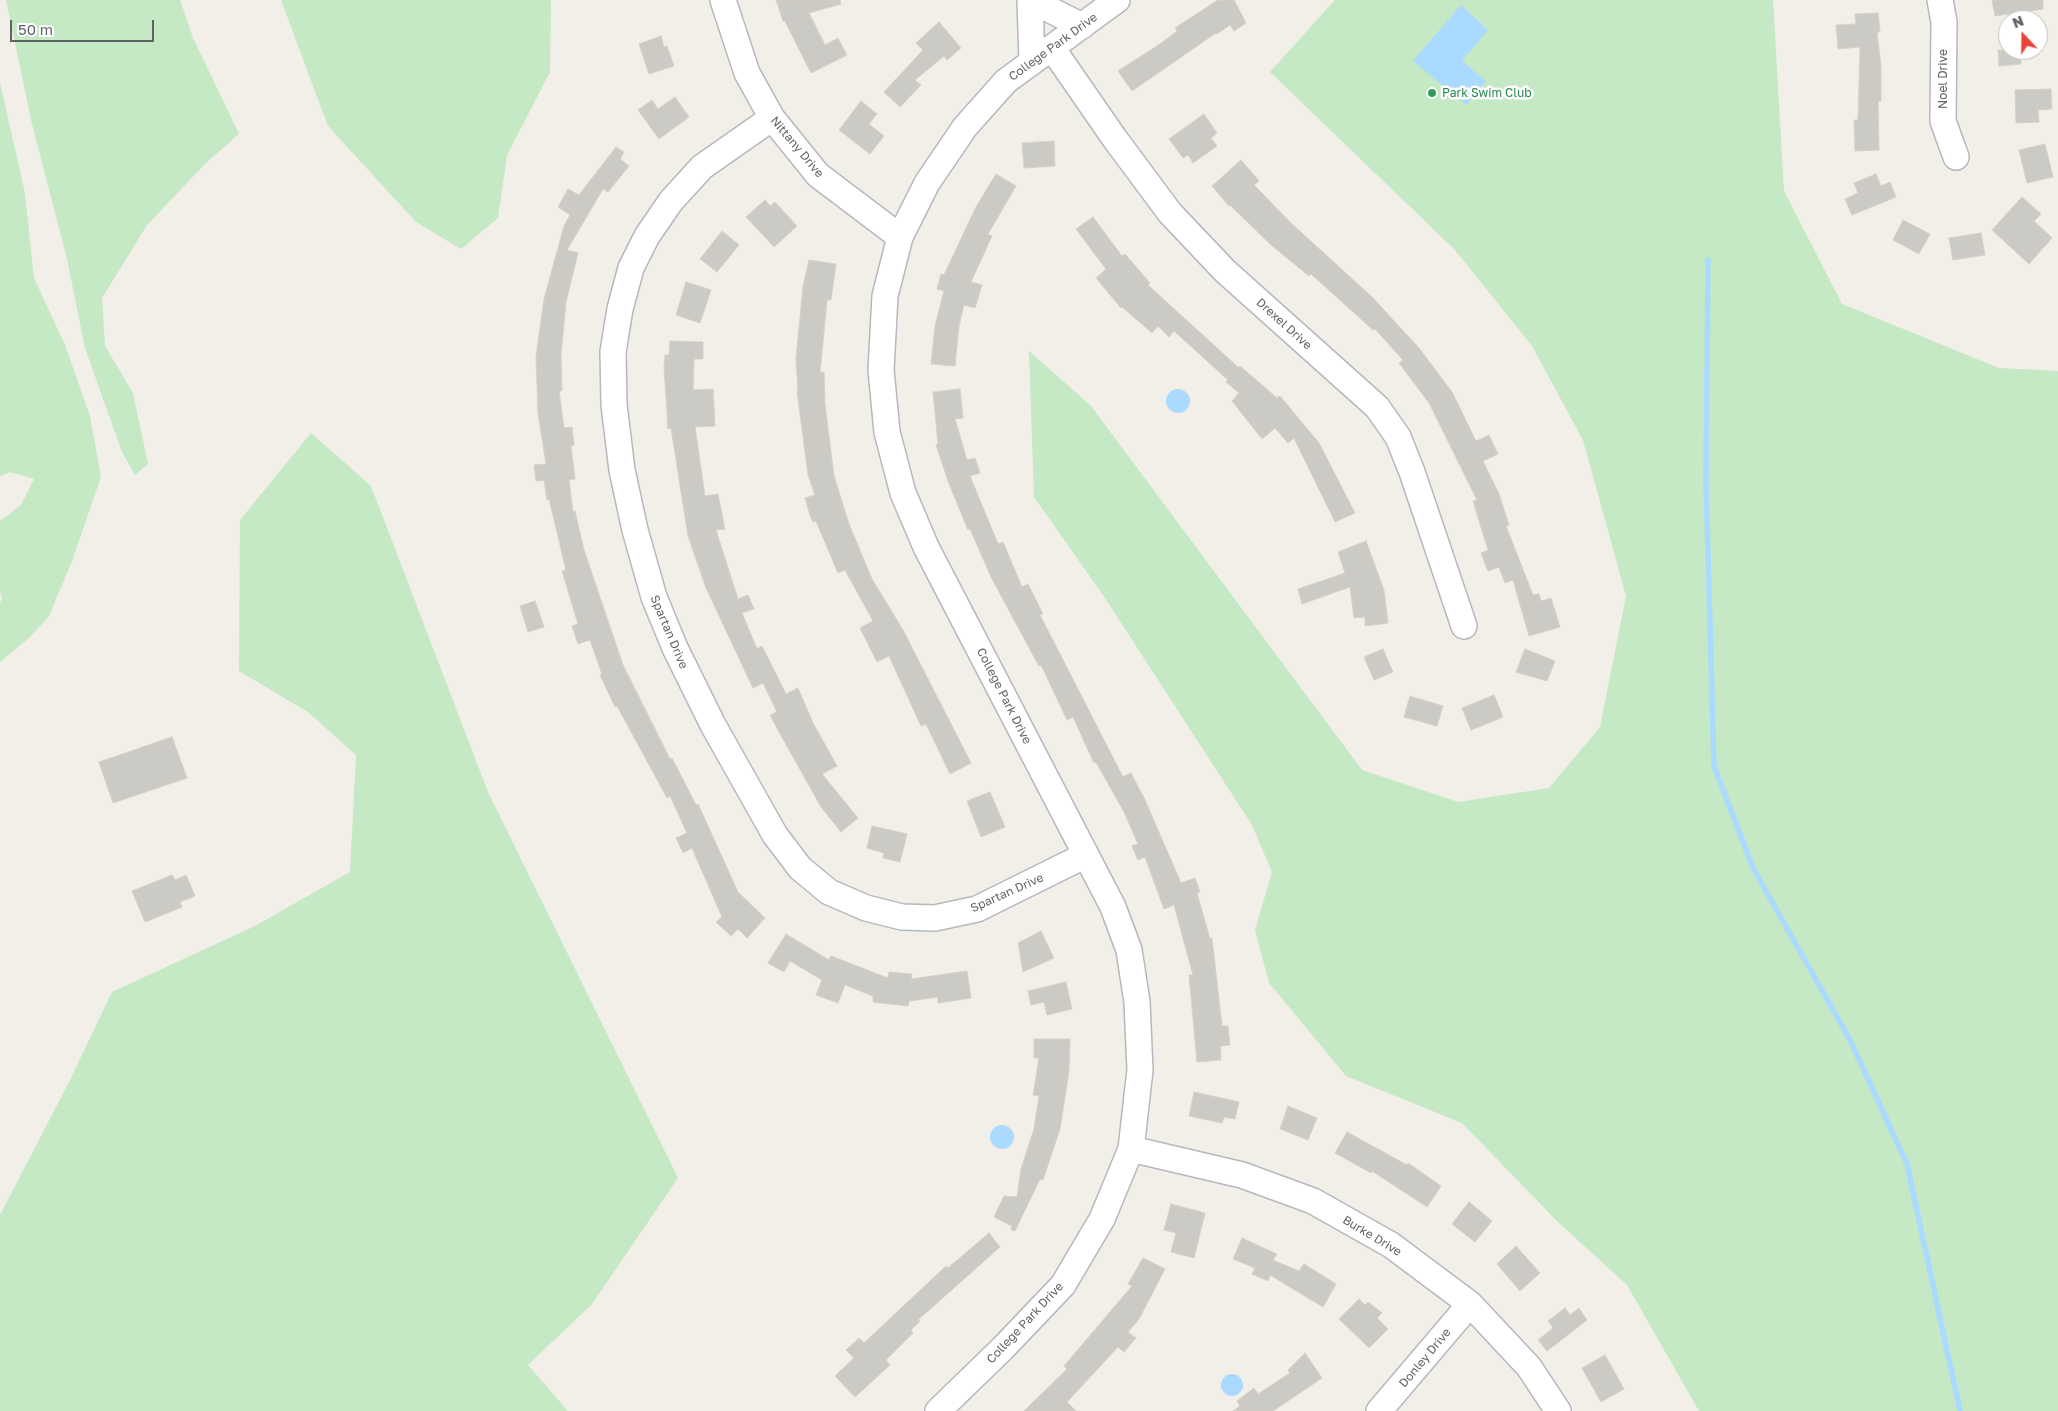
<!DOCTYPE html>
<html>
<head>
<meta charset="utf-8">
<style>
	body { margin:0 }
	#map { position:relative; width:2058px; height:1411px; overflow:hidden; background:#f1efe8; font-family:"Golos Text",sans-serif }
	canvas { display:block }
	.north { position:absolute; left:1998px; top:10px; width:50px; height:50px; box-sizing:border-box; background:#fff; border:1px solid #bfc1c3; border-radius:50%; rotate:339deg; font-size:14px; font-weight:700; line-height:20px; text-align:center; color:#5f6368 }
	.north::after { content:''; display:block; margin:auto; width:18px; height:22px; background:#ea4335; clip-path:polygon(50% 0,100% 100%,50% 72%,0 100%) }
	.scale { position:absolute; left:10px; top:20px; width:144px; height:22px; box-sizing:border-box; border:2px solid #5f6368; border-top:0; padding-left:6px; font-size:15px; line-height:18px; white-space:nowrap; color:#5f6368; -webkit-text-stroke:4px #fff; paint-order:stroke }
</style>
</head>
<body>
<div id="map">
<canvas width="2058" height="1411"></canvas>
<div class="north">N</div>
<div class="scale">50 m</div>
</div>
<script>
const context = document.querySelector('canvas').getContext('2d');
context.lineJoin = 'round';
function fill(path, color) { context.fillStyle = color; context.fill(path, 'evenodd'); }
const toPath = rows => new Path2D(rows.map(r => 'M' + r).join(''));
function strokePath(path, color, width, dash) { context.strokeStyle = color; context.lineWidth = width; context.lineCap = dash ? 'butt' : 'round'; context.setLineDash(dash || []); context.stroke(path); }
function drawText(font, color, halo, rows, align = 'center') {
  context.font = font + ' "Golos Text",sans-serif'; context.lineWidth = 5; context.setLineDash([]); context.textBaseline = 'middle'; context.strokeStyle = halo; context.fillStyle = color; for (const [text, x, y, turn = 0] of rows) {
    context.save(); context.translate(x, y); context.rotate((+turn || 0) * Math.PI / 180); context.textAlign = isNaN(turn) ? turn : align; if (halo) context.strokeText(text, 0, 0); context.fillText(text, 0, 0); context.restore();
  }
}
fill(toPath([
	[6,0,180,0,193,38,239,134,208,161,147,225,102,298,105,346,133,393,148,464,135,475,122,452,85,348,67,259,32,124],
	[281,0,551,0,550,72,507,155,498,218,461,249,416,222,328,126],
	[1335,0,1773,0,1784,191,1842,304,1999,368,2058,371,2058,1411,1699,1411,1627,1285,1557,1221,1462,1123,1346,1076,1269,983,1255,930,1272,872,1252,825,1105,598,1034,497,1029,351,1091,406,1362,770,1458,802,1549,788,1600,727,1626,596,1583,440,1532,346,1455,250,1270,72],
	[0,83,25,193,34,278,65,345,90,416,101,477,72,561,49,616,30,637,0,662,0,604,2,598,0,591,0,521,21,505,34,479,10,472,0,476],
	[311,433,371,486,488,792,678,1178,592,1304,528,1365,568,1411,0,1411,0,1215,68,1084,112,992,255,926,350,872,356,755,308,712,239,671,240,520]
]), '#c5e8c5');
fill(toPath([
	[1461,5,1488,30,1462,61,1486,81,1466,105,1413,61],
	'1166 401a12 12 0 1 1 24 0a12 12 0 1 1-24 0Z',
	'990 1137a12 12 0 1 1 24 0a12 12 0 1 1-24 0Z',
	'1221 1385a11 11 0 1 1 22 0a11 11 0 1 1-22 0Z'
]), '#aadaff');
strokePath(toPath([
	[1708,260,1706,484,1714,766,1753,868,1850,1040,1907,1164,1960,1411]
]), '#aadaff', 5.5);
const building = toPath([
	[776,0,840,0,841,4,809,13,825,45,838,38,847,55,811,73,785,21,783,21,776,0],
	[1218,0,1234,0,1246,23,1234,31,1230,25,1217,34,1216,33,1132,91,1118,71,1160,44,1177,31,1175,28,1218,0],
	[1992,0,2043,0,2043,9,1995,16,1992,0],
	[1878,13,1880,32,1877,32,1881,66,1881,101,1878,101,1879,150,1855,151,1854,120,1858,120,1860,47,1838,49,1836,25,1856,24,1855,14,1878,13],
	[939,22,961,48,947,60,944,56,915,80,921,85,900,107,884,92,923,50,916,43,939,22],
	[661,36,664,47,667,46,674,66,649,74,639,44,661,36],
	[1998,50,2020,50,2021,64,1999,66,1998,50],
	[2051,89,2052,109,2038,110,2039,122,2016,123,2015,90,2051,89],
	[675,97,689,117,659,139,638,110,652,100,658,109,675,97],
	[861,101,877,114,869,124,884,136,870,154,839,130,861,101],
	[1204,114,1217,133,1211,138,1217,146,1193,163,1188,155,1183,158,1169,139,1204,114],
	[1054,141,1055,166,1024,168,1022,143,1054,141],
	[2045,144,2053,177,2027,183,2019,150,2045,144],
	[616,147,624,152,620,159,629,166,608,192,603,189,567,250,578,253,566,302,561,355,562,391,559,391,564,428,572,427,574,445,571,446,575,479,569,480,573,512,575,511,584,550,623,665,670,759,672,758,696,805,698,804,738,892,765,918,747,938,738,929,731,936,716,922,722,917,692,848,683,853,676,838,687,833,670,796,667,798,617,706,615,707,600,675,602,674,590,640,578,644,572,626,578,624,562,571,566,570,549,499,547,500,544,480,536,481,534,465,546,464,538,413,536,357,544,299,564,226,570,215,558,207,568,189,579,195,616,147],
	[1241,160,1259,181,1254,185,1291,223,1372,297,1419,348,1452,392,1476,441,1489,435,1498,454,1483,461,1499,494,1509,525,1506,526,1533,595,1539,594,1541,601,1551,598,1560,627,1529,636,1513,580,1505,583,1499,567,1488,571,1481,553,1488,550,1473,501,1477,500,1429,403,1399,363,1403,360,1375,329,1373,330,1311,274,1309,276,1270,244,1230,205,1229,206,1212,186,1241,160],
	[996,174,1016,186,988,234,992,236,971,282,982,285,975,308,964,305,959,326,955,366,931,364,935,326,944,291,937,289,941,274,944,275,976,207,996,174],
	[1876,174,1881,186,1890,182,1896,197,1852,215,1845,199,1858,193,1854,183,1876,174],
	[2022,197,2041,214,2034,221,2052,238,2029,264,1992,230,2022,197],
	[765,200,770,206,775,202,797,226,774,247,746,217,765,200],
	[1093,217,1122,256,1125,254,1150,283,1148,285,1239,368,1240,366,1277,398,1280,396,1319,443,1355,513,1335,522,1294,438,1288,443,1275,428,1262,439,1232,401,1239,393,1226,382,1228,380,1174,331,1169,337,1158,326,1152,333,1122,307,1121,308,1096,278,1106,269,1076,229,1093,217],
	[1903,220,1930,234,1919,254,1893,240,1903,220],
	[722,231,739,245,717,272,700,259,722,231],
	[1981,233,1985,255,1953,260,1949,238,1981,233],
	[809,260,836,264,831,300,827,300,820,373,824,372,825,404,834,476,849,524,872,579,903,630,971,763,950,774,926,724,921,726,889,656,877,662,860,628,873,621,845,570,838,573,816,521,813,522,810,515,805,498,815,495,808,475,797,391,798,391,796,358,803,287,809,260],
	[686,282,711,290,700,323,676,315,686,282],
	[670,341,703,342,703,359,694,359,693,390,713,389,715,426,695,427,705,496,718,494,725,529,716,530,738,599,748,595,754,609,742,613,757,649,762,646,786,694,798,688,813,723,837,766,822,774,858,818,841,832,821,807,779,732,770,715,777,712,763,683,753,688,706,588,688,536,671,428,668,429,664,367,665,355,669,355,670,341],
	[960,389,963,418,955,419,967,460,975,458,980,473,970,476,998,544,1003,542,1022,587,1028,584,1043,614,1040,615,1123,777,1131,773,1145,800,1181,883,1195,878,1200,892,1197,893,1210,939,1212,938,1222,1026,1228,1026,1230,1045,1220,1046,1221,1060,1197,1062,1189,975,1193,975,1174,905,1164,909,1145,857,1138,860,1132,846,1138,844,1124,812,1096,762,1094,763,1073,717,1067,720,1041,665,1039,666,992,579,970,529,968,530,948,481,936,445,938,444,933,392,960,389],
	[1366,541,1384,590,1388,623,1365,626,1365,617,1354,618,1350,587,1302,604,1298,589,1345,573,1338,552,1366,541],
	[535,601,544,627,528,632,520,606,535,601],
	[1383,649,1393,672,1374,680,1364,657,1383,649],
	[1525,649,1555,661,1547,681,1516,672,1525,649],
	[1494,695,1503,717,1471,730,1462,708,1494,695],
	[1410,696,1443,706,1437,726,1404,717,1410,696],
	[172,737,187,778,113,803,99,762,172,737],
	[990,792,1005,827,981,837,967,801,990,792],
	[872,826,907,834,900,862,883,858,884,853,867,848,872,826],
	[172,875,175,880,186,875,195,896,180,902,182,907,145,922,132,891,172,875],
	[1041,931,1054,958,1023,972,1018,943,1041,931],
	[786,934,829,960,831,956,888,978,889,972,912,974,911,979,967,971,971,998,938,1003,938,997,909,1001,908,1006,873,1002,873,996,845,985,838,1003,816,995,822,980,790,961,784,972,768,963,786,934],
	[1066,982,1072,1009,1047,1015,1044,1002,1031,1005,1028,991,1066,982],
	[1034,1039,1070,1039,1069,1071,1060,1129,1043,1180,1040,1179,1015,1231,1011,1230,1012,1226,994,1217,1004,1196,1017,1197,1021,1169,1034,1129,1039,1096,1033,1095,1039,1058,1034,1058,1034,1039],
	[1194,1092,1239,1102,1235,1119,1224,1117,1222,1123,1189,1116,1194,1092],
	[1288,1106,1317,1118,1308,1140,1280,1129,1288,1106],
	[1347,1132,1407,1165,1408,1163,1441,1186,1427,1207,1372,1171,1371,1173,1335,1153,1347,1132],
	[1469,1202,1492,1221,1475,1242,1452,1224,1469,1202],
	[1171,1204,1205,1213,1194,1258,1171,1252,1176,1233,1164,1230,1171,1204],
	[989,1233,1000,1247,918,1320,920,1321,911,1330,913,1333,886,1360,890,1365,855,1397,835,1376,854,1358,846,1350,859,1338,864,1343,946,1266,948,1268,989,1233],
	[1242,1238,1277,1254,1273,1260,1299,1271,1304,1264,1336,1284,1323,1307,1270,1275,1268,1281,1252,1274,1255,1268,1233,1259,1242,1238],
	[1516,1246,1540,1273,1520,1291,1497,1264,1516,1246],
	[1143,1258,1165,1269,1139,1319,1128,1332,1136,1338,1124,1352,1118,1347,1067,1402,1076,1411,1024,1411,1067,1369,1064,1366,1132,1286,1128,1284,1143,1258],
	[1359,1299,1365,1305,1368,1302,1382,1313,1377,1318,1388,1329,1369,1348,1339,1319,1359,1299],
	[1565,1308,1570,1315,1579,1308,1587,1320,1547,1351,1538,1340,1553,1328,1548,1321,1565,1308],
	[1305,1353,1322,1378,1273,1411,1233,1411,1240,1406,1237,1401,1254,1388,1258,1394,1290,1373,1288,1370,1305,1353],
	[1605,1355,1624,1389,1601,1402,1582,1368,1605,1355]
]);
fill(building, '#cccac5');
strokePath(building, '#d6d1c6', 1);
const minor = toPath([
	[723,0,747,73,772,118,818,175,900,237],
	[1030,0,1032,62],
	[1031,0,1082,26],
	[1940,0,1944,22,1943,121,1956,157],
	[1052,48,1115,139,1170,213,1225,271,1377,407,1398,437,1412,472,1464,626],
	[772,118,702,167,671,201,647,236,631,268,620,309,613,352,614,405,622,470,635,530,654,597,675,648,713,725,775,835,800,868,829,892,866,908,902,917,935,918,977,909,1086,855],
	[1131,1149,1242,1175,1313,1201,1391,1245,1470,1304,1529,1367,1558,1411],
	[938,1411,1003,1348,1063,1285,1102,1219,1131,1149,1140,1070,1137,1002,1129,950,1113,907,926,547,903,493,887,432,881,370,885,296,900,237,927,183,965,127,1006,81,1117,0],
	[1379,1411,1470,1304]
]);
strokePath(minor, '#b5b8bc', 28);
strokePath(minor, '#fff', 25);
for (const [x, y, r, color] of [
	[1432,93,5,"#2e9e5b"]
]) { const dot = new Path2D(); dot.arc(x, y, r, 0, 2 * Math.PI); context.fillStyle = color; context.fill(dot); strokePath(dot, '#fff', 2); }
drawText('12px', '#5f6368', '#fff', [
	["College Park Drive",1053,47,-36],
	["Noel Drive",1943,79,-90],
	["Nittany Drive",797,147,50],
	["Drexel Drive",1284,324,42],
	["Spartan Drive",669,632,67],
	["College Park Drive",1004,696,63],
	["Spartan Drive",1007,893,-24],
	["Burke Drive",1372,1236,31],
	["College Park Drive",1025,1323,-47],
	["Donley Drive",1425,1358,-50]
]);
drawText('12px', '#27864d', '#fff', [
	["Park Swim Club",1442,93]
], 'left');
</script>
</body>
</html>
